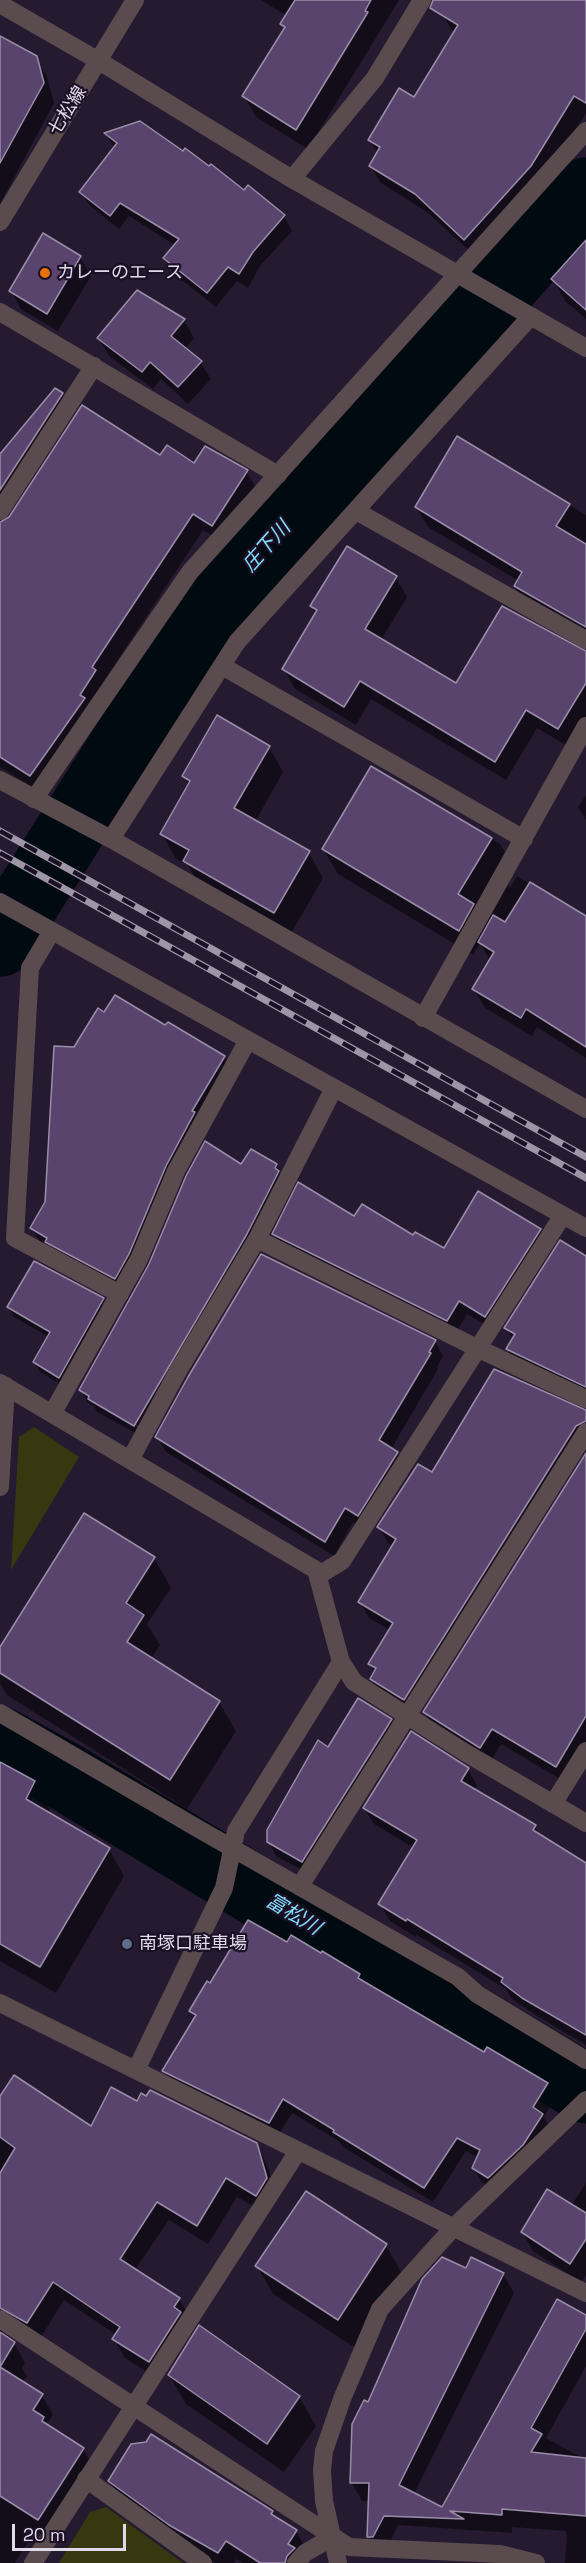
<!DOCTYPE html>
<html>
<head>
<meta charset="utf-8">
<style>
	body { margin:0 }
	#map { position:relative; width:586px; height:2563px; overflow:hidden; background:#251a30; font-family:"Space Grotesk",sans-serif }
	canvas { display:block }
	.scale { position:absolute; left:12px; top:2524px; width:114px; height:27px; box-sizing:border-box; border:3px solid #e0d9e8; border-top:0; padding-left:8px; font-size:18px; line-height:21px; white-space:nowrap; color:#e0d9e8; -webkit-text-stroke:4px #1b1026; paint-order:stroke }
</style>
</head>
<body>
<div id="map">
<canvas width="586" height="2563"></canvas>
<div class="scale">20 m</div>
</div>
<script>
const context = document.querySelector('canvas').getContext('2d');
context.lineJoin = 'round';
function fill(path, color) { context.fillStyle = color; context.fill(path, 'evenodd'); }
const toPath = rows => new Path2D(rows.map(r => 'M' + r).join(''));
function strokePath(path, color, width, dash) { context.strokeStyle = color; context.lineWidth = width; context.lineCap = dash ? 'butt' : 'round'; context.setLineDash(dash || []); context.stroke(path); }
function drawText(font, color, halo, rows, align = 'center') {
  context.font = font + ' "Space Grotesk","Noto Sans JP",sans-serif'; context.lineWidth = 4.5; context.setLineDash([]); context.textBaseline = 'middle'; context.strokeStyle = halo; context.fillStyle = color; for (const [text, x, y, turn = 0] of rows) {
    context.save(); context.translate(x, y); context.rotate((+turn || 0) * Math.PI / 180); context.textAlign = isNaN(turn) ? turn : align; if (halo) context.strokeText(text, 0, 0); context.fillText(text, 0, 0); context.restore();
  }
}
fill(toPath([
	[34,1427,79,1457,11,1570,19,1437],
	[106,2507,183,2563,59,2563,90,2512]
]), '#373810');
fill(toPath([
	[261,0,399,0,308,149,256,117,244,96,285,30,282,24,287,16],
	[449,0,586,0,586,113,541,184,475,256,427,212,381,183,370,166,378,154,369,140,415,99,454,33,441,13],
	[0,38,35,57,47,77,54,103,0,204],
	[106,134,244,192,284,216,292,231,260,266,248,288,237,281,216,307,173,273,165,258,176,246,129,216,119,229,90,206,81,192,114,147],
	[586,244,586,319,565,301,553,279],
	[80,257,91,276,58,331,21,309,11,291],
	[137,292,184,320,194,338,185,349,200,362,211,379,188,404,161,379,153,389,109,356,98,338],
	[62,394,72,411,0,522,0,456],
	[457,438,586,515,586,639,526,606,515,587,519,581,428,527,416,507],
	[161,457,195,465,246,471,256,488,222,542,203,530,102,684,105,688,40,792,0,767,0,522],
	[396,578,407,597,381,640,456,685,586,653,586,743,579,753,537,728,506,780,371,699,356,725,295,689,284,669,316,614,312,606],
	[269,747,283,772,255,822,309,853,323,878,289,937,200,886,188,865,176,859,162,834,189,786,184,776],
	[372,768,500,844,515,869,507,882,510,888,517,876,586,918,586,1058,537,1027,532,1036,485,1008,474,989,490,961,480,943,473,955,338,874,323,849],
	[586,795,586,820,578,807],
	[105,1014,166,1027,224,1057,232,1072,123,1292,40,1242,31,1228,46,1203,75,1049],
	[276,1165,283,1178,143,1437,97,1412,94,1406,88,1403,80,1389,150,1265,242,1166],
	[91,1399,143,1428,142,1430,91,1402],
	[355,1218,414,1237,445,1250,540,1230,548,1244,493,1329,467,1314,455,1334,282,1248,274,1234],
	[586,1252,586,1397,517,1365,508,1349,513,1340,506,1328],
	[103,1299,109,1309,65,1387,40,1372,34,1362,49,1337,14,1317,8,1307],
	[435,1341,443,1356,437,1367,438,1369,391,1449,397,1453,406,1468,367,1530,353,1522,334,1556,166,1452,157,1437],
	[586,1411,586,1441,413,1715,380,1694,371,1679,375,1672,370,1664,390,1630,369,1618,360,1602,393,1546,388,1543,379,1527,432,1474],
	[586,1456,586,1761,565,1782,501,1744,490,1763,434,1728,424,1712],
	[154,1558,171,1588,147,1624,160,1645,151,1659,219,1702,236,1731,187,1809,7,1695,0,1683,0,1650],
	[391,1720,398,1734,309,1874,276,1856,269,1842,329,1749],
	[0,1764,34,1782,50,1809,47,1814,109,1849,124,1876,56,1993,0,1961],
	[468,1769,477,1786,474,1790,534,1826,540,1836,586,1864,586,2045,534,2014,512,1999,506,1989,417,1935,416,1937,390,1921,380,1904,414,1848,374,1824,364,1808],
	[287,1944,359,1976,363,1983,485,2054,547,2084,555,2098,544,2117,550,2129,497,2192,482,2182,473,2168,478,2158,466,2151,433,2202,343,2147,339,2141,292,2113,277,2137,172,2085,164,2071,195,2019,191,2011,211,1985],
	[0,2099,91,2128,138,2103,256,2144,267,2164,277,2198,267,2214,237,2197,208,2244,169,2220,135,2270,179,2299,190,2318,160,2380,125,2358,114,2339,117,2335,64,2300,38,2342,13,2327,0,2333],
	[586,2183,586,2275,581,2282,533,2251,522,2232,571,2206],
	[306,2194,386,2246,402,2273,354,2347,273,2294,257,2266],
	[466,2270,503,2274,514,2293,414,2494,442,2509,586,2317,586,2366,546,2438,586,2460,586,2563,565,2563,567,2535,565,2531,512,2527,512,2533,398,2525,384,2555,379,2555,369,2536,370,2501,362,2501,351,2482,368,2404],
	[0,2333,14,2343,25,2363,22,2368,27,2376,22,2383,42,2395,53,2415,46,2425,83,2449,94,2468,50,2539,35,2530,15,2563,0,2563],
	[169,2375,299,2397,316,2426,284,2472,186,2404],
	[110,2481,272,2512,275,2518,296,2531,306,2549,300,2563,243,2563,236,2559,234,2563,216,2563,181,2543,121,2500]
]), '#0007');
strokePath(toPath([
	[0,942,207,614,466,328,586,192],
	[0,1741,66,1777,586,2089]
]), '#000a10', 69);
const building = toPath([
	[295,0,371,0,365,11,368,12,296,130,242,96,285,27,280,24,295,0],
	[433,0,586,0,586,103,574,96,531,166,464,240,415,194,369,166,380,147,368,140,399,88,414,97,458,25,430,8,433,0],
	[0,36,37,56,44,83,0,163,0,36],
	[140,121,183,151,185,148,209,166,211,164,244,190,248,185,285,215,253,252,239,274,228,267,207,293,163,258,179,239,120,203,110,216,79,192,117,143,104,133,140,121],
	[43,233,81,256,47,314,9,291,43,233],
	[586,240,586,310,551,279,586,240],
	[137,290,185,319,171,336,202,361,178,387,150,362,142,372,97,338,137,290],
	[55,388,63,393,0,490,0,454,55,388],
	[82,405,160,455,167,445,194,463,205,446,248,470,212,526,193,514,92,667,96,670,80,695,85,698,30,776,0,757,0,522,9,517,82,405],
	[457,436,570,504,556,526,586,544,586,627,514,586,522,572,415,507,457,436],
	[347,546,397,576,365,629,456,683,502,606,586,651,586,683,558,729,526,710,495,762,360,681,344,707,282,669,317,610,310,606,347,546],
	[217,715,270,746,234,808,310,851,274,913,183,861,189,850,160,834,190,781,182,776,217,715],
	[371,766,492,838,458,894,474,904,459,931,322,849,371,766],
	[530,882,586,916,586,1047,526,1009,521,1018,472,989,494,952,478,942,493,915,505,922,530,882],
	[115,995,165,1025,168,1022,225,1056,192,1111,195,1112,166,1166,129,1254,115,1279,45,1242,47,1238,30,1228,45,1202,54,1046,74,1047,98,1008,104,1012,115,995],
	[205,1141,241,1164,251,1149,277,1164,275,1168,279,1171,247,1234,134,1426,88,1399,89,1396,79,1390,149,1264,186,1176,205,1141],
	[298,1182,354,1216,362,1204,413,1235,415,1232,444,1248,478,1191,541,1229,485,1317,459,1301,447,1321,272,1234,298,1182],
	[560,1240,586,1256,586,1387,506,1349,515,1334,504,1328,560,1240],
	[261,1254,436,1340,429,1352,431,1353,379,1440,398,1452,358,1516,345,1508,325,1542,155,1437,188,1377,261,1254],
	[34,1261,104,1298,59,1378,33,1362,50,1332,7,1307,34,1261],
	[494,1369,586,1410,586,1421,576,1426,404,1700,370,1679,376,1668,368,1664,393,1623,358,1602,396,1539,377,1527,418,1464,432,1472,494,1369],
	[586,1453,586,1716,556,1767,492,1729,480,1748,423,1712,586,1453],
	[84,1513,155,1557,126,1603,144,1615,127,1642,220,1701,170,1780,0,1673,0,1647,84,1513],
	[358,1698,392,1719,302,1862,267,1842,267,1830,318,1740,328,1747,358,1698],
	[411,1731,469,1768,461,1781,536,1825,533,1830,586,1863,586,2035,522,1998,501,1982,503,1978,407,1919,406,1921,378,1904,417,1840,363,1808,411,1731],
	[0,1762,35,1781,26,1799,110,1848,40,1967,0,1944,0,1762],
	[248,1920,287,1942,291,1935,321,1953,322,1951,360,1974,358,1978,484,2052,487,2047,548,2083,533,2107,543,2114,523,2145,488,2178,472,2168,480,2150,457,2138,424,2188,333,2132,334,2130,283,2099,269,2123,162,2071,196,2015,189,2011,207,1981,210,1983,248,1920],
	[14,2075,91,2126,111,2087,137,2101,141,2093,146,2096,150,2090,257,2143,267,2178,256,2196,226,2178,197,2226,157,2202,120,2259,180,2298,174,2307,181,2312,149,2362,112,2339,120,2327,53,2282,27,2323,0,2308,0,2173,15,2148,0,2137,0,2096,14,2075],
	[547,2189,586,2213,586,2239,570,2264,521,2232,547,2189],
	[306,2191,387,2244,338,2320,255,2266,306,2191],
	[442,2257,466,2268,471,2257,504,2273,399,2485,442,2507,557,2299,586,2315,586,2329,531,2428,542,2434,531,2452,586,2458,586,2516,502,2509,502,2515,450,2511,464,2519,384,2516,373,2537,367,2537,369,2483,350,2483,352,2424,364,2400,368,2402,422,2279,442,2257],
	[199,2325,300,2396,267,2444,168,2375,199,2325],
	[0,2332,15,2342,0,2367,0,2332],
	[0,2367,43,2394,33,2410,44,2417,42,2421,84,2448,38,2520,0,2496,0,2367],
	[151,2434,273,2511,271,2514,297,2530,288,2544,295,2548,287,2556,285,2563,260,2563,226,2541,218,2553,169,2525,108,2481,131,2444,146,2442,151,2434]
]);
fill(building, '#58446c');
strokePath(building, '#9a8da9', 1.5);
strokePath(toPath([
	[0,4,99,61,292,179,586,348],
	[292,179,375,78,422,0],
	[0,312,278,475],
	[0,511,94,366],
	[356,511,586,640],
	[222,666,524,839],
	[0,780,111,839,586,1109],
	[34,799,190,572,586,131],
	[111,839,237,642,531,316],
	[0,902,586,1228],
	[52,931,30,968,15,1238,120,1294],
	[423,1018,586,726],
	[257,1239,479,1349,586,1399],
	[0,1383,316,1570,341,1662,354,1682,466,1753,586,1823],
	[52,1414,139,1259,176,1171,248,1040],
	[130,1460,178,1371,257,1239,334,1088],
	[0,1487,6,1386],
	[319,1575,342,1561,563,1215],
	[0,1713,197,1828,458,1977,477,1994,586,2060],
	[553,1804,586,1751],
	[300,1886,586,1432],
	[0,2003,586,2293],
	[136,2070,224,1888,236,1831,341,1662],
	[0,2319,349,2547,500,2554,536,2563],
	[86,2479,203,2563],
	[33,2563,298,2151],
	[296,2563,305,2553,331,2538],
	[338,2563,324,2501,322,2470,324,2451,342,2399,380,2309,453,2228,586,2100]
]), '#594b4e', 18);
strokePath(toPath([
	[0,222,135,0]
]), '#594b4e', 18);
const rail = toPath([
	[0,831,586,1157],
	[0,853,586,1178]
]);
strokePath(rail, '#9e96a7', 7);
strokePath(rail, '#1b1026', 4.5, [14]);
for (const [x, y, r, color] of [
	[45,273,6,"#e8710a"],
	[127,1944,6,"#5c6f8a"]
]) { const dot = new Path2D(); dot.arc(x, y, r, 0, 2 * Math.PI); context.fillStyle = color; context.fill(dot); strokePath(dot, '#1b1026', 2); }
drawText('18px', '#e0d9e8', '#1b1026', [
	["七松線",68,111,-58]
]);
drawText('18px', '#e0d9e8', '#1b1026', [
	["カレーのエース",57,273],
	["南塚口駐車場",139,1944]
], 'left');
drawText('italic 20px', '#82defd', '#1b1026', [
	["庄下川",267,547,-48],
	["富松川",293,1915,31]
]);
</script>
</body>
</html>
